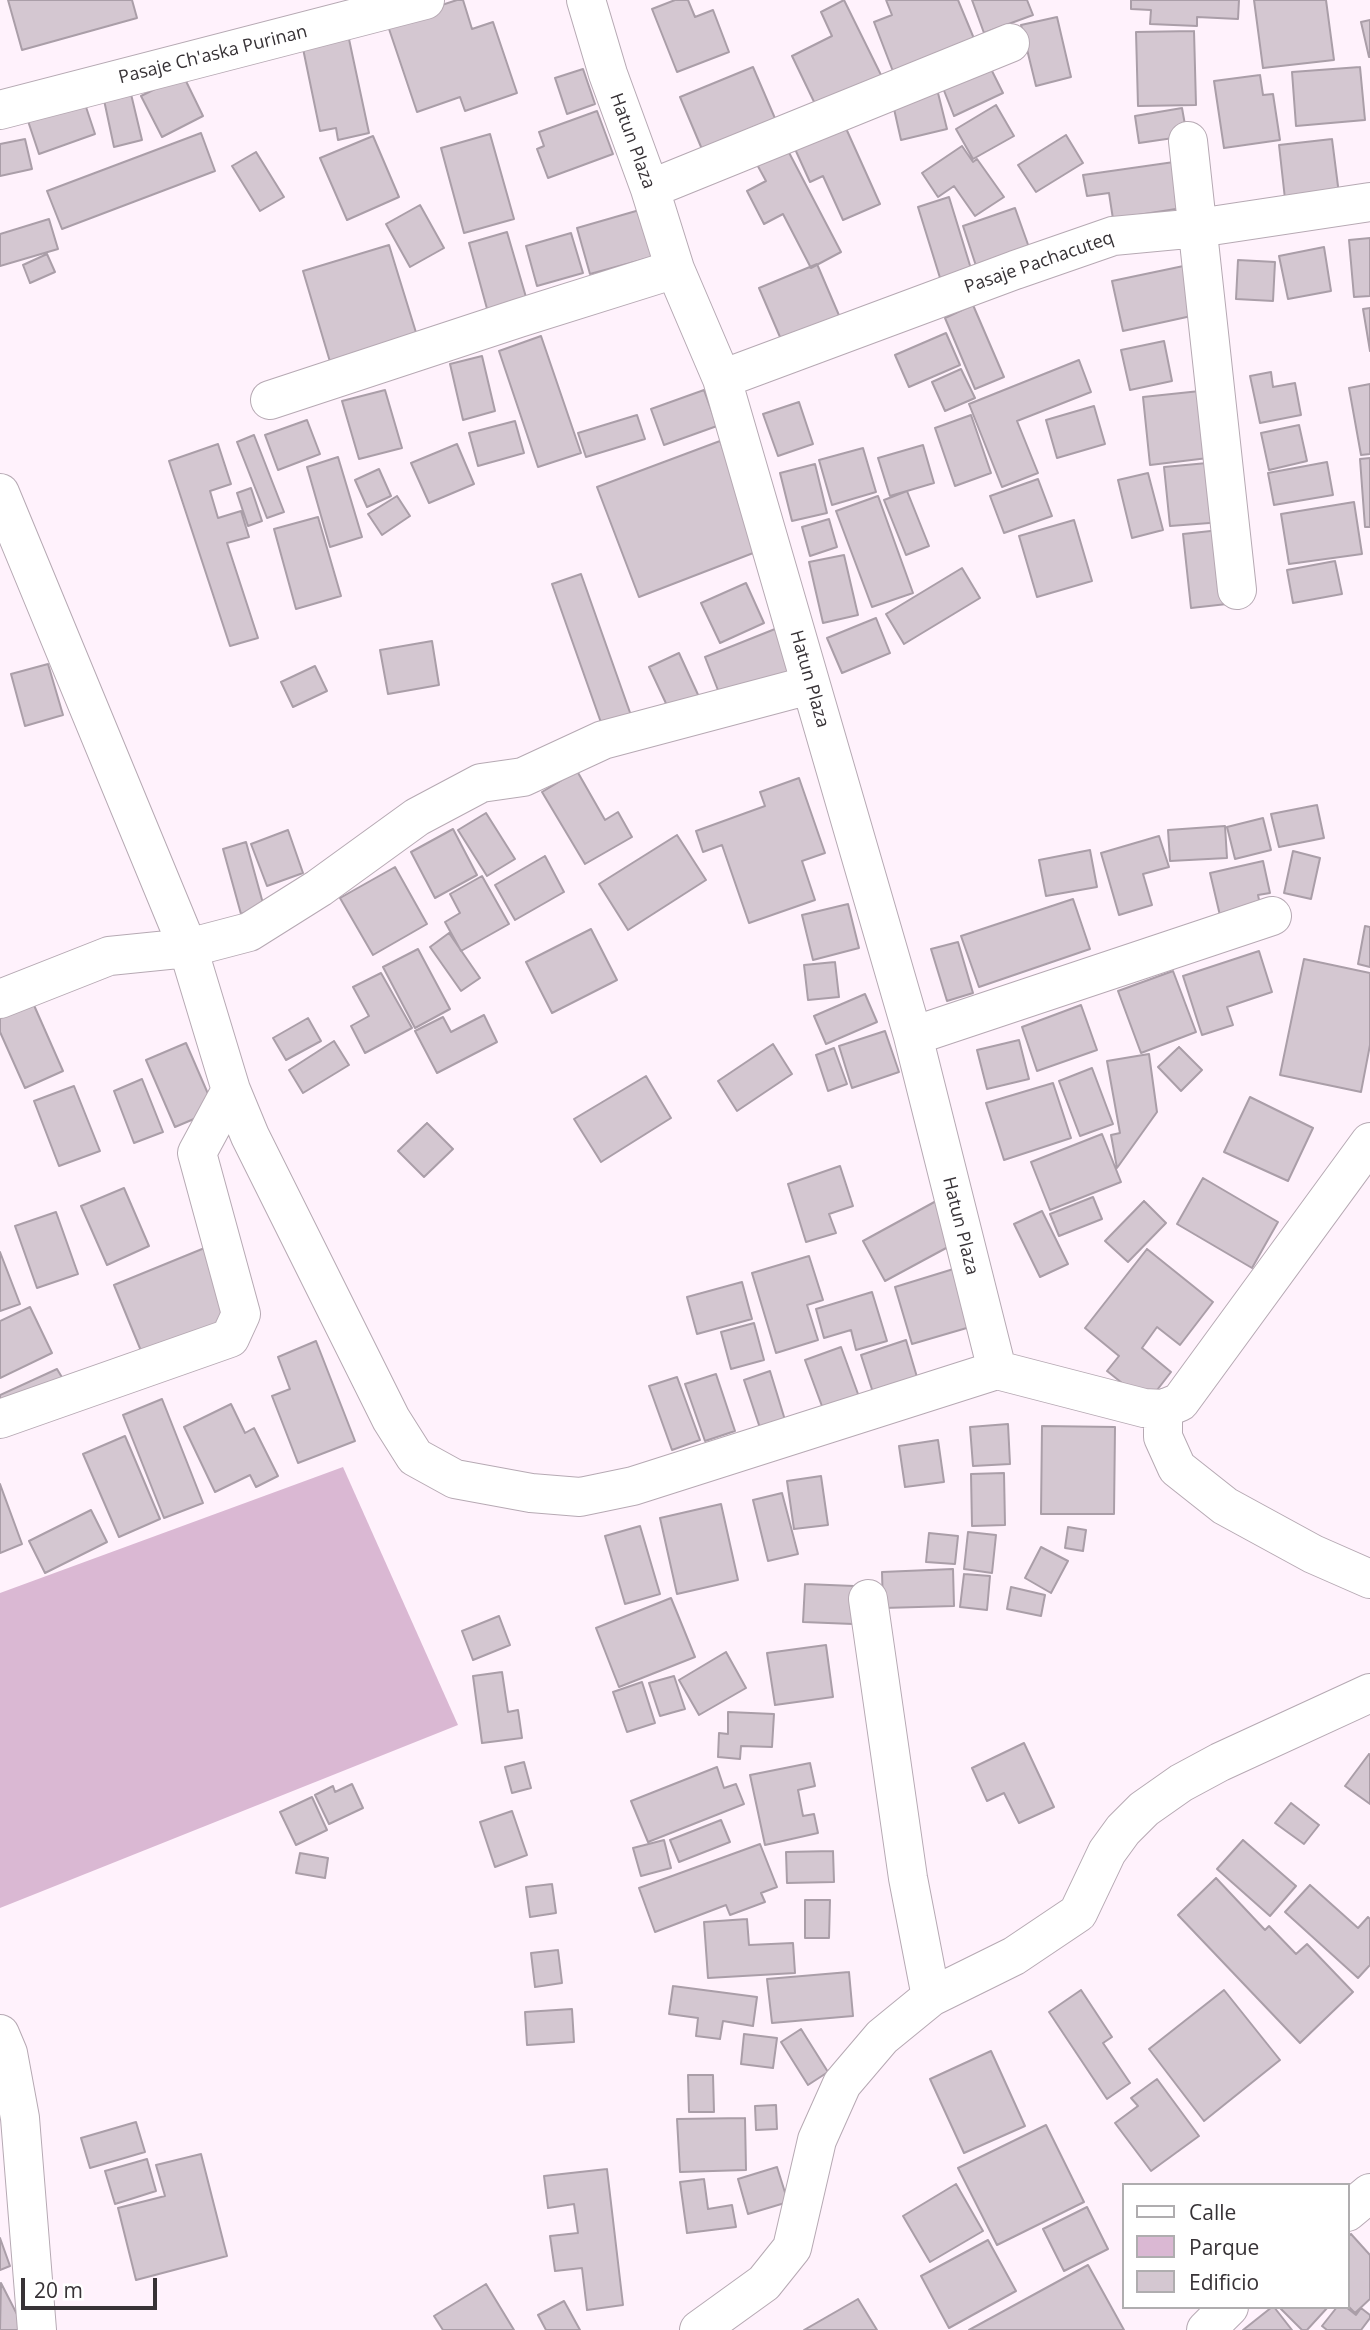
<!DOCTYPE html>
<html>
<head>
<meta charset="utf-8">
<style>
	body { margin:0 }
	#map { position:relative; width:1370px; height:2330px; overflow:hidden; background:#fff2fc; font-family:"Open Sans",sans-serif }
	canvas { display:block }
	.legend { position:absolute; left:1122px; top:2183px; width:228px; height:126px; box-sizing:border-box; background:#fff; border:2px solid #afadaf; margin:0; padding:9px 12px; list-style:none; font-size:21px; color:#373236 }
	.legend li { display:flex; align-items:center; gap:14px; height:35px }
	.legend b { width:35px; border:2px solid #afadaf }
	.scale { position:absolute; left:21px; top:2278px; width:136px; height:32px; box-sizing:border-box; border:4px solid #373236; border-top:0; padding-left:9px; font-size:21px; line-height:24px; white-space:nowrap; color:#373236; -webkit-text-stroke:5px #fff; paint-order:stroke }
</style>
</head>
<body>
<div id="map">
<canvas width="1370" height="2330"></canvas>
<ul class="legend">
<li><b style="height:9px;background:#fff"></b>Calle</li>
<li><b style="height:19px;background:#dab8d3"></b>Parque</li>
<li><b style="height:19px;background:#d4c7d1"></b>Edificio</li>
</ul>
<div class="scale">20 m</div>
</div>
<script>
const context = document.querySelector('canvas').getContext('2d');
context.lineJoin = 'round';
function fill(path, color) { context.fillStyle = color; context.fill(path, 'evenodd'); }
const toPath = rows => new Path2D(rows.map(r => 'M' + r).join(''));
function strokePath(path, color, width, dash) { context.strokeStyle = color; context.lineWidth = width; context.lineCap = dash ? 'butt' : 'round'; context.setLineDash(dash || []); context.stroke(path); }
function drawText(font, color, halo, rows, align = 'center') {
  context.font = font + ' "Open Sans",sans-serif'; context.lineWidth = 6; context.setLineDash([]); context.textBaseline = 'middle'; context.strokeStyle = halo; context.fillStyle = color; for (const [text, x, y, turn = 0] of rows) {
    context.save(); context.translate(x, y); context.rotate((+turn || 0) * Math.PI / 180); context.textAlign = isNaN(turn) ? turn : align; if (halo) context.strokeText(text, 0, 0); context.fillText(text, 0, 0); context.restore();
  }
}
fill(toPath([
	[343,1467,458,1725,0,1908,0,1593]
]), '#dab8d3');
const building = toPath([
	[8,0,132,0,137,18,22,50,8,0],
	[457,0,463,0,472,29,493,22,517,93,465,111,460,97,417,112,387,23,457,0],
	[675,0,688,0,695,17,713,10,729,52,677,72,652,9,675,0],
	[844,0,882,77,817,108,792,56,832,36,821,12,844,0],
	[886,0,958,0,975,41,894,74,874,22,892,15,886,0],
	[972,0,1027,0,1033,15,984,33,972,0],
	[1131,0,1239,0,1238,19,1197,17,1197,26,1150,24,1151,10,1131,9,1131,0],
	[1254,0,1326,0,1334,60,1263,68,1254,0],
	[1057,17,1071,77,1036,86,1021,25,1057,17],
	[1370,20,1370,57,1369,57,1361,22,1370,20],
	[346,25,369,133,338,140,336,128,320,131,300,34,346,25],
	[1194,31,1196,105,1138,106,1136,32,1194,31],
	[987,61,1003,93,954,116,941,83,987,61],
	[753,67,777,123,704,154,680,97,753,67],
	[1360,67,1365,120,1296,126,1292,72,1360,67],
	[583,69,595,104,567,114,555,78,583,69],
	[183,75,203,116,162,137,141,96,183,75],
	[1260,75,1263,95,1273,94,1280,140,1224,148,1214,81,1260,75],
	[937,89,947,129,901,140,892,100,937,89],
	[131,94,142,140,114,147,104,100,131,94],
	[84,101,95,134,39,154,28,121,84,101],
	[996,105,1014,136,973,159,956,129,996,105],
	[1182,108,1187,136,1139,143,1135,116,1182,108],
	[597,111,613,154,548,178,537,149,544,146,539,132,597,111],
	[840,115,880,204,843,220,823,176,810,182,790,138,840,115],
	[201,133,215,171,62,229,47,191,201,133],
	[490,134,514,219,464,233,441,148,490,134],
	[1066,135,1083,163,1036,192,1018,165,1066,135],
	[373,136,399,197,347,220,320,158,373,136],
	[25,139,32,169,0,176,0,144,25,139],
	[1332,139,1340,202,1286,208,1279,145,1332,139],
	[784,143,841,252,811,268,783,214,764,224,747,191,766,181,754,159,784,143],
	[962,146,973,162,977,159,1004,197,975,216,954,186,938,197,922,173,962,146],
	[256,152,284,197,260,211,232,166,256,152],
	[1174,162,1182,208,1113,219,1109,193,1087,196,1083,175,1174,162],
	[949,197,972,272,941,281,918,207,949,197],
	[420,205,444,248,410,267,386,224,420,205],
	[1015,208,1031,253,978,272,963,226,1015,208],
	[643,209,656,256,590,274,577,228,643,209],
	[49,219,58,249,0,266,0,234,49,219],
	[507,232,528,304,489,316,469,243,507,232],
	[571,233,583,273,537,286,526,246,571,233],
	[1370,238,1370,296,1354,297,1349,240,1370,238],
	[389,245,418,339,331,365,303,271,389,245],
	[1324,247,1331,291,1288,299,1279,256,1324,247],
	[47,254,55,272,30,283,23,265,47,254],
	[1238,260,1275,262,1273,301,1236,299,1238,260],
	[817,264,841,320,783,344,759,288,817,264],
	[1193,264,1205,313,1123,331,1112,281,1193,264],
	[973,305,1004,377,975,389,945,318,973,305],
	[1370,308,1370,351,1363,309,1370,308],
	[946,333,960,365,909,387,895,355,946,333],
	[541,336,581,453,538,467,499,351,541,336],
	[1164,341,1172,381,1130,390,1121,350,1164,341],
	[482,356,495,411,463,420,450,364,482,356],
	[1079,360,1091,392,1017,421,1038,473,1002,487,969,404,1079,360],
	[961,369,975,398,945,411,932,382,961,369],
	[1271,372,1273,387,1295,383,1301,415,1260,423,1250,376,1271,372],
	[1370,384,1370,454,1361,455,1349,388,1370,384],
	[385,390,402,448,359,459,342,401,385,390],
	[704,390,717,426,664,445,651,409,704,390],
	[1200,391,1208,458,1150,465,1143,397,1200,391],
	[799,402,813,444,778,456,763,414,799,402],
	[1094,406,1105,444,1057,458,1046,420,1094,406],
	[637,415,645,439,586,457,578,433,637,415],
	[971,415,991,473,955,486,935,428,971,415],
	[307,420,320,454,278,470,265,435,307,420],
	[515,421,524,453,478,466,469,433,515,421],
	[1299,425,1307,461,1269,470,1261,433,1299,425],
	[254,435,284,512,267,518,237,442,254,435],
	[720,441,761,550,639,597,597,487,720,441],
	[218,444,231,484,210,491,218,518,241,511,249,537,227,543,258,638,230,646,169,461,218,444],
	[457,444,474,484,429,503,411,463,457,444],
	[923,445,934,483,890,496,878,458,923,445],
	[863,448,876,492,832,505,819,460,863,448],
	[338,457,362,537,330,547,307,467,338,457],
	[1370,458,1370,527,1365,527,1360,459,1370,458],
	[1218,462,1223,522,1170,526,1164,467,1218,462],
	[1327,462,1333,495,1274,505,1268,473,1327,462],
	[815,464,827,513,792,521,780,473,815,464],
	[379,469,391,496,367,507,355,480,379,469],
	[1148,473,1163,530,1132,538,1118,480,1148,473],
	[1038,479,1052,516,1004,533,990,496,1038,479],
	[251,488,262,521,248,526,237,493,251,488],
	[907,491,929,546,906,555,884,500,907,491],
	[397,496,410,516,382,535,368,514,397,496],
	[878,496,913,593,872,607,836,511,878,496],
	[1354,502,1362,554,1289,564,1281,514,1354,502],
	[318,517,341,596,296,609,274,529,318,517],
	[829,519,837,547,810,556,802,527,829,519],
	[1074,520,1092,581,1037,597,1019,536,1074,520],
	[1220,530,1227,604,1191,608,1183,534,1220,530],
	[844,555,858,615,823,623,809,562,844,555],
	[1335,561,1342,594,1293,603,1287,570,1335,561],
	[962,568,980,598,904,644,886,614,962,568],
	[581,574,633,721,604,731,552,584,581,574],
	[746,583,764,623,720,643,701,603,746,583],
	[876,618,890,653,842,673,827,638,876,618],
	[775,629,793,674,723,703,705,657,775,629],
	[432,641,439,685,388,694,380,650,432,641],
	[679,653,700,699,670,712,649,667,679,653],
	[48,664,63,715,25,726,11,674,48,664],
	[315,666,327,691,293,707,281,682,315,666],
	[577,771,605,820,618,812,632,837,585,864,542,792,577,771],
	[799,778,825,853,802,861,815,900,749,923,722,845,703,852,696,831,765,806,760,792,799,778],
	[1317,805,1324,838,1279,847,1271,814,1317,805],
	[486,813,515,859,487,876,458,830,486,813],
	[1263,818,1271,850,1235,859,1227,827,1263,818],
	[1225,826,1227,858,1170,861,1168,830,1225,826],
	[453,829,477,875,435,898,411,852,453,829],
	[288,830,303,873,267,886,251,844,288,830],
	[677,835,706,880,628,930,599,884,677,835],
	[1159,836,1169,867,1143,874,1152,905,1119,915,1101,853,1159,836],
	[246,842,264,907,241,914,223,849,246,842],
	[1090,850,1097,887,1046,896,1039,860,1090,850],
	[1293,851,1320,858,1311,899,1284,893,1293,851],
	[545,856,564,892,515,920,495,885,545,856],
	[1263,861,1270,893,1258,895,1262,914,1222,924,1210,873,1263,861],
	[395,867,427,924,373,955,340,898,395,867],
	[482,876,509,924,461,951,445,922,460,913,450,894,482,876],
	[1073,899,1090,949,979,987,961,936,1073,899],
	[848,904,859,948,813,960,802,915,848,904],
	[1365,926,1370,927,1370,967,1358,964,1365,926],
	[591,929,617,980,552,1013,526,962,591,929],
	[449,933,480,978,461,991,430,947,449,933],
	[958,942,973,993,947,1001,931,949,958,942],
	[418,949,450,1009,415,1028,383,967,418,949],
	[1259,951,1272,992,1227,1007,1233,1025,1202,1035,1183,976,1259,951],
	[1304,959,1370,973,1370,1045,1361,1092,1280,1075,1304,959],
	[835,962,839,997,808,1000,804,965,835,962],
	[1173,971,1196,1032,1141,1053,1118,991,1173,971],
	[381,973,412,1028,365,1053,351,1026,369,1016,353,987,381,973],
	[865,994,877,1022,826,1044,814,1016,865,994],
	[33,1003,63,1071,25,1088,0,1032,0,1018,33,1003],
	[1081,1005,1097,1050,1037,1071,1022,1027,1081,1005],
	[484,1015,497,1042,437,1073,415,1031,443,1017,451,1032,484,1015],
	[308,1018,321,1041,286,1060,273,1038,308,1018],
	[885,1031,899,1072,852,1088,839,1046,885,1031],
	[1019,1040,1029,1079,987,1089,977,1050,1019,1040],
	[334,1041,349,1065,303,1093,289,1070,334,1041],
	[186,1043,215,1110,175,1127,146,1060,186,1043],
	[773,1044,792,1074,737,1111,718,1081,773,1044],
	[1179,1047,1202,1070,1181,1091,1158,1067,1179,1047],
	[834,1048,847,1084,828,1091,816,1055,834,1048],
	[1149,1054,1157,1112,1117,1168,1111,1135,1120,1133,1107,1061,1149,1054],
	[1092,1068,1113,1124,1080,1136,1059,1081,1092,1068],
	[646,1076,671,1118,601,1162,574,1119,646,1076],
	[142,1079,163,1132,134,1143,114,1091,142,1079],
	[1053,1083,1071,1138,1004,1160,986,1103,1053,1083],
	[74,1086,100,1151,59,1166,34,1101,74,1086],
	[1250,1097,1313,1128,1288,1181,1224,1152,1250,1097],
	[427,1123,453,1149,424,1177,398,1151,427,1123],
	[1102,1134,1121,1182,1050,1210,1031,1162,1102,1134],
	[840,1166,853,1206,829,1214,836,1233,806,1242,788,1184,840,1166],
	[1203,1178,1278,1222,1252,1268,1177,1224,1203,1178],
	[124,1188,149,1246,107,1265,81,1206,124,1188],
	[1093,1197,1102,1219,1059,1236,1050,1214,1093,1197],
	[938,1200,961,1240,885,1281,863,1241,938,1200],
	[1144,1201,1166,1223,1128,1262,1105,1241,1144,1201],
	[1042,1211,1068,1264,1040,1277,1014,1224,1042,1211],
	[56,1212,78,1274,37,1288,15,1226,56,1212],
	[207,1247,232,1324,146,1363,114,1285,207,1247],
	[1147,1249,1213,1302,1180,1345,1157,1327,1142,1348,1171,1372,1147,1403,1107,1371,1119,1356,1085,1328,1147,1249],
	[0,1252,20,1304,0,1311,0,1252],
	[809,1256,823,1300,807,1305,818,1340,776,1353,752,1273,809,1256],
	[960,1267,977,1325,912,1344,895,1287,960,1267],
	[742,1282,752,1319,697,1334,687,1297,742,1282],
	[872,1292,887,1341,856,1350,851,1330,824,1338,816,1309,872,1292],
	[30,1307,52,1353,0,1378,0,1321,30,1307],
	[754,1323,764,1360,731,1369,721,1332,754,1323],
	[906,1340,917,1377,877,1405,861,1355,906,1340],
	[316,1341,355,1441,298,1463,272,1396,290,1389,278,1357,316,1341],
	[841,1347,862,1405,826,1417,805,1360,841,1347],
	[57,1369,69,1389,0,1415,0,1395,57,1369],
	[770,1371,785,1420,760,1428,744,1380,770,1371],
	[716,1374,735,1431,705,1441,685,1384,716,1374],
	[677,1377,700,1440,672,1450,649,1386,677,1377],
	[162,1399,203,1503,164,1518,123,1415,162,1399],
	[231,1404,245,1433,254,1428,278,1476,256,1487,250,1475,215,1492,184,1427,231,1404],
	[1008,1424,1010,1464,973,1466,970,1427,1008,1424],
	[1042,1426,1115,1427,1114,1514,1041,1514,1042,1426],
	[125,1436,160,1519,119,1537,83,1454,125,1436],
	[938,1440,944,1482,905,1487,899,1446,938,1440],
	[1004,1473,1005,1525,972,1526,971,1474,1004,1473],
	[821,1476,828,1525,794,1529,787,1481,821,1476],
	[0,1484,22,1544,0,1553,0,1484],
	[782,1493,798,1554,768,1561,753,1500,782,1493],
	[721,1504,738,1580,677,1594,660,1518,721,1504],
	[91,1510,107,1542,45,1573,29,1541,91,1510],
	[640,1526,660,1594,625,1604,605,1536,640,1526],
	[1068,1527,1086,1530,1083,1551,1065,1548,1068,1527],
	[968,1532,996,1535,992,1573,964,1569,968,1532],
	[929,1533,958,1536,955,1564,926,1562,929,1533],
	[1041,1547,1068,1561,1051,1593,1025,1578,1041,1547],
	[953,1569,954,1606,883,1608,882,1572,953,1569],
	[964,1574,990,1576,987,1610,960,1607,964,1574],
	[805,1584,854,1586,853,1624,803,1622,805,1584],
	[1011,1587,1045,1595,1041,1616,1007,1609,1011,1587],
	[671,1598,695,1657,619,1687,596,1628,671,1598],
	[499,1616,510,1645,473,1660,462,1631,499,1616],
	[826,1645,833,1697,775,1705,767,1653,826,1645],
	[726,1652,746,1688,699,1715,679,1680,726,1652],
	[502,1672,508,1712,518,1710,522,1738,482,1743,473,1676,502,1672],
	[674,1676,685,1709,660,1716,649,1683,674,1676],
	[642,1682,655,1723,627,1732,613,1692,642,1682],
	[728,1712,774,1714,772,1747,741,1746,740,1759,718,1757,719,1733,728,1734,728,1712],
	[1024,1743,1054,1807,1019,1823,1004,1793,987,1801,972,1768,1024,1743],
	[1369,1754,1370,1755,1370,1804,1345,1786,1369,1754],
	[524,1762,531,1788,512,1793,505,1767,524,1762],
	[810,1763,815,1786,798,1790,803,1816,814,1814,818,1833,765,1845,750,1775,810,1763],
	[717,1767,724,1788,736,1784,744,1804,648,1842,631,1801,717,1767],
	[352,1784,363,1808,329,1824,315,1795,333,1786,335,1792,352,1784],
	[312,1797,327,1830,296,1845,280,1812,312,1797],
	[1291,1803,1319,1825,1304,1844,1275,1823,1291,1803],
	[512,1811,527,1855,495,1867,480,1822,512,1811],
	[721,1820,730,1842,679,1862,670,1840,721,1820],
	[664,1840,671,1868,641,1876,633,1848,664,1840],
	[1243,1840,1296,1886,1270,1916,1217,1869,1243,1840],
	[760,1844,777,1887,761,1893,765,1902,730,1915,726,1905,655,1932,639,1888,760,1844],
	[833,1851,834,1882,787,1883,786,1852,833,1851],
	[300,1853,328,1858,325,1878,296,1873,300,1853],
	[1216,1878,1265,1930,1269,1926,1296,1954,1307,1944,1353,1992,1300,2043,1178,1915,1216,1878],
	[552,1884,556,1913,530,1917,526,1887,552,1884],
	[1310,1885,1358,1928,1368,1917,1370,1919,1370,1965,1358,1978,1285,1912,1310,1885],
	[805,1900,830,1900,829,1938,805,1938,805,1900],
	[747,1919,749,1945,793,1943,795,1973,708,1978,704,1922,747,1919],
	[558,1950,562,1983,535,1987,531,1953,558,1950],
	[849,1972,853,2016,772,2023,767,1979,849,1972],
	[673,1986,757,1997,753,2026,723,2021,720,2039,696,2036,698,2018,669,2014,673,1986],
	[1081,1990,1112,2037,1103,2043,1130,2083,1107,2099,1049,2012,1081,1990],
	[1224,1990,1280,2060,1204,2121,1149,2049,1224,1990],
	[572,2009,574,2042,527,2045,525,2012,572,2009],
	[801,2029,828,2072,808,2085,781,2042,801,2029],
	[744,2034,777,2038,773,2068,741,2064,744,2034],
	[991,2051,1025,2126,964,2153,930,2079,991,2051],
	[688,2075,713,2075,714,2112,689,2112,688,2075],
	[1157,2079,1199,2136,1151,2171,1115,2123,1138,2106,1131,2098,1157,2079],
	[776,2105,777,2129,756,2130,755,2106,776,2105],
	[745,2118,746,2170,680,2172,677,2119,745,2118],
	[136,2122,145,2152,90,2168,81,2138,136,2122],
	[1046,2125,1084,2202,997,2245,958,2168,1046,2125],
	[201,2154,227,2256,136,2280,118,2208,165,2196,156,2165,201,2154],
	[147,2159,156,2191,115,2204,105,2171,147,2159],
	[777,2167,788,2202,748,2214,738,2179,777,2167],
	[607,2169,623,2305,587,2310,582,2268,555,2271,550,2236,578,2233,574,2204,548,2208,544,2176,607,2169],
	[704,2179,708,2209,732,2205,736,2227,687,2233,680,2182,704,2179],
	[956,2184,983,2231,930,2262,903,2216,956,2184],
	[1087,2207,1108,2249,1064,2271,1043,2229,1087,2207],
	[1351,2234,1370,2255,1370,2299,1355,2313,1347,2305,1347,2237,1351,2234],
	[0,2238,10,2266,0,2270,0,2238],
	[988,2240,1016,2291,949,2328,921,2276,988,2240],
	[1088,2265,1124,2330,969,2330,1088,2265],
	[1,2283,25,2330,0,2330,1,2283],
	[486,2284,514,2330,443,2330,434,2316,486,2284],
	[858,2299,877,2330,804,2330,858,2299],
	[564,2301,580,2330,546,2330,538,2315,564,2301],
	[1272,2307,1274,2307,1292,2330,1243,2330,1272,2307],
	[1279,2307,1328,2307,1307,2330,1302,2330,1279,2307],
	[1337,2307,1346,2307,1356,2315,1361,2308,1370,2315,1370,2318,1361,2330,1327,2330,1322,2326,1337,2307]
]);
fill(building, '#d4c7d1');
strokePath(building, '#aa9ea8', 2);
const street = toPath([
	[586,0,608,74,650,189,675,269,722,379,913,1036,997,1370],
	[0,110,425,0],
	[1188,141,1237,590],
	[650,189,1010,43],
	[722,379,1015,270,1113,236,1198,228,1370,202],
	[270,400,519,318,675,269],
	[0,493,188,948,231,1090,250,1136,391,1419,415,1457,455,1479,531,1493,580,1497,633,1486,997,1370,1144,1408,1163,1409,1180,1402,1370,1142],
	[0,999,109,956,188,948,249,932,319,888,417,817,481,783,523,777,603,740,810,685],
	[913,1036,1272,916],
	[1163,1409,1163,1437,1177,1468,1225,1506,1313,1554,1370,1579],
	[0,1419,230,1338,241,1314,197,1153,231,1090],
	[868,1599,908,1878,931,1997],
	[0,2034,8,2053,20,2118,37,2330],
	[1347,2212,1370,2193],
	[699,2330,764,2283,792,2248,817,2140,842,2084,882,2037,931,1997,1014,1956,1078,1913,1107,1852,1123,1830,1144,1809,1181,1783,1220,1762,1370,1693],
	[1206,2330,1229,2307]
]);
strokePath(street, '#b6a9b3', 40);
strokePath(street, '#fff', 38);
drawText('18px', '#373236', '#fff', [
	["Pasaje Ch'aska Purinan",213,55,-14],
	["Hatun Plaza",632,141,70],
	["Pasaje Pachacuteq",1039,263,-19],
	["Hatun Plaza",809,679,74],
	["Hatun Plaza",960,1226,76]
]);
</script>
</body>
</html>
